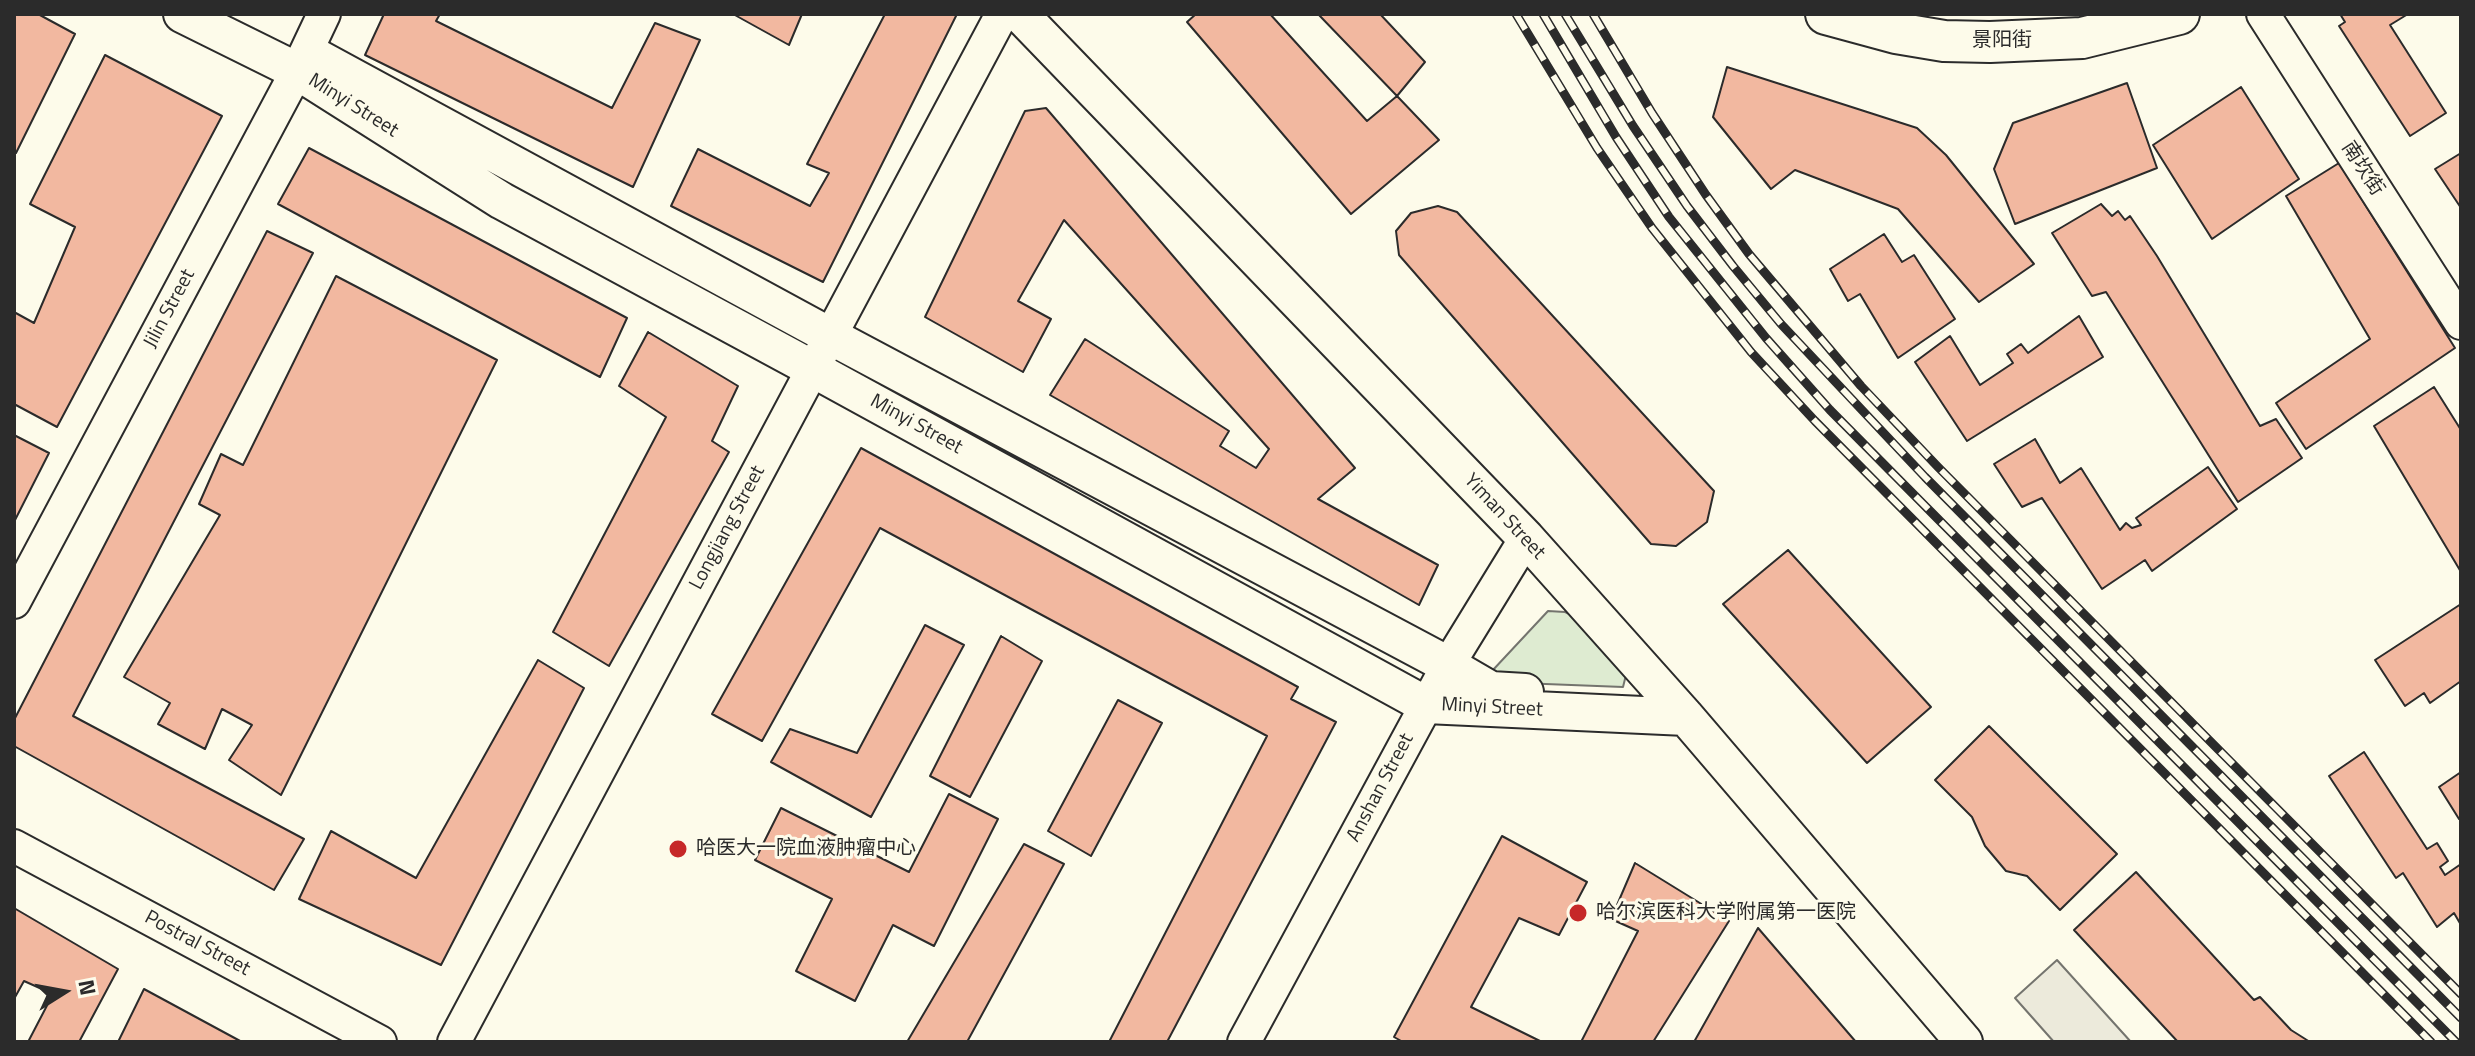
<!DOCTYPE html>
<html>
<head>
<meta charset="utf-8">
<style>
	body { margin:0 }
	#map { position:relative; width:2475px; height:1056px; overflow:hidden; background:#fdfbea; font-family:"Titillium Web",sans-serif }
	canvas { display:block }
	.frame { position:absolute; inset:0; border:16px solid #2b2b2b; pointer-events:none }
	.north { position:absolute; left:24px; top:952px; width:80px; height:80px; -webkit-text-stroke:6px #fdfbea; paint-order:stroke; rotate:79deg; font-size:22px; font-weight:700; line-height:32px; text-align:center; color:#2b2b2b }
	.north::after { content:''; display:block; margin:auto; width:28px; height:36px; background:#2b2b2b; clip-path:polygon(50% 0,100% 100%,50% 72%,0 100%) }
</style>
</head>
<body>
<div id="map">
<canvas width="2475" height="1056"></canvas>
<div class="frame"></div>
<div class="north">N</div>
</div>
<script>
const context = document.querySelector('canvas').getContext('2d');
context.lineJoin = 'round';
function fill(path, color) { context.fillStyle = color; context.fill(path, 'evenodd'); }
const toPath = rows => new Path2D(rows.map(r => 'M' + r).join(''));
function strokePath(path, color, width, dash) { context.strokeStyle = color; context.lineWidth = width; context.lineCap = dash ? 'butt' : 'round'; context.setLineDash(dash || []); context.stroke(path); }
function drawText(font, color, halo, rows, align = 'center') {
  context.font = font + ' "Titillium Web","Noto Sans SC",sans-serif'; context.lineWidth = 6; context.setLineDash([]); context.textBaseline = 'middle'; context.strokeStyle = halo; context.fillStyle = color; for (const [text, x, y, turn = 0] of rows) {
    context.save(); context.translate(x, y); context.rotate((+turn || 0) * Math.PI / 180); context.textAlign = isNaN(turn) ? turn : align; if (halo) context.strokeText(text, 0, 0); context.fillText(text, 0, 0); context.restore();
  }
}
const green = toPath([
	[1548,611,1565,612,1578,618,1627,671,1623,687,1494,682,1492,671,1548,611]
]);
fill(green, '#deebd1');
strokePath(green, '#74746e', 2);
const parking = toPath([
	[2057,960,2131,1042,2054,1042,2015,998,2057,960]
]);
fill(parking, '#eceadb');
strokePath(parking, '#74746e', 2);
const building = toPath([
	[14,14,38,14,75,34,16,153,14,152,14,14],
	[384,14,440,14,436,21,612,108,655,23,700,40,633,187,365,55,384,14],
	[733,14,802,14,789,45,733,14],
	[885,14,957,14,823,282,671,206,698,149,810,206,829,173,807,164,885,14],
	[1196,14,1270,14,1367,121,1397,96,1439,140,1351,214,1187,22,1196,14],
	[1318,14,1380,14,1425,62,1397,96,1318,14],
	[2408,14,2390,25,2446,113,2410,136,2339,26,2345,22,2340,14,2408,14],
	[105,55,222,116,57,427,14,404,14,312,34,323,75,227,30,204,105,55],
	[1727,67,1917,128,1946,155,2034,264,1979,302,1898,209,1795,170,1771,189,1713,117,1727,67],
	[2127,83,2157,168,2015,224,1994,169,2013,123,2127,83],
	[2241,87,2299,179,2212,239,2153,145,2241,87],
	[1046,108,1355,468,1318,499,1438,565,1419,605,1050,395,1085,339,1229,431,1220,446,1256,468,1269,449,1064,220,1018,301,1051,319,1023,372,925,317,1025,111,1046,108],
	[309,148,627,318,600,377,278,204,309,148],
	[2461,153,2461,208,2435,169,2461,153],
	[2339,163,2455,348,2306,449,2276,403,2370,339,2286,196,2339,163],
	[2101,204,2112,216,2118,211,2125,220,2130,216,2157,256,2260,426,2276,419,2302,458,2238,502,2106,292,2092,296,2052,233,2101,204],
	[1438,206,1457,212,1714,491,1707,522,1676,546,1651,544,1399,255,1396,231,1411,213,1438,206],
	[267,231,313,253,73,716,304,839,274,890,14,746,14,720,267,231],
	[1884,234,1902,262,1914,255,1955,319,1898,358,1860,294,1848,301,1830,269,1884,234],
	[336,276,497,360,281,795,229,760,252,725,222,709,205,749,158,724,170,703,124,677,220,515,199,504,221,454,243,465,336,276],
	[2079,316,2103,357,1967,441,1915,362,1950,336,1980,385,2013,363,2007,354,2021,344,2028,353,2079,316],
	[648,332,738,386,712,441,729,452,609,666,553,632,666,417,619,386,648,332],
	[2434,387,2461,430,2461,572,2374,426,2434,387],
	[14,435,49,453,14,522,14,435],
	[2035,439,2060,483,2081,468,2120,530,2126,523,2132,528,2141,525,2136,518,2208,467,2237,509,2152,571,2145,560,2102,589,2042,498,2022,507,1994,464,2035,439],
	[861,448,1298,687,1291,699,1336,722,1167,1042,1109,1042,1267,736,880,528,762,741,712,714,861,448],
	[1788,550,1931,707,1867,763,1723,604,1788,550],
	[2461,604,2461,681,2430,703,2424,693,2405,706,2375,660,2461,604],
	[925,625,964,645,871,817,771,762,790,729,857,753,925,625],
	[1001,636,1042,661,970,797,930,776,1001,636],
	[538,660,584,688,441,965,299,899,331,831,416,878,538,660],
	[1118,700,1162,723,1091,856,1048,831,1118,700],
	[1989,726,2117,854,2060,910,2027,876,2006,871,1985,846,1972,817,1935,780,1989,726],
	[2364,752,2427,849,2437,843,2448,861,2440,867,2445,875,2461,864,2461,925,2454,913,2437,927,2403,873,2396,878,2329,776,2364,752],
	[2461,772,2461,817,2459,819,2439,787,2461,772],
	[949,794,998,819,934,946,893,925,855,1001,796,971,832,899,755,860,781,808,909,872,949,794],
	[1502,836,1587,882,1559,935,1519,918,1471,1007,1542,1042,1403,1042,1394,1037,1502,836],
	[1024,844,1064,864,967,1042,907,1042,1024,844],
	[1635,863,1729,921,1653,1042,1581,1042,1638,931,1611,919,1635,863],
	[2136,872,2254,1000,2260,997,2291,1030,2310,1042,2178,1042,2074,930,2136,872],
	[14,908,118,969,79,1042,28,1042,53,994,24,981,14,999,14,908],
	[1758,928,1856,1042,1694,1042,1758,928],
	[144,989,242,1042,118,1042,144,989]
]);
fill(building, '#f2b8a0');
strokePath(building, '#2b2b2b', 2);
const tertiary = toPath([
	[2263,14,2461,323],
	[14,602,297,71,324,14],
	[14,846,380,1042],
	[454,1042,1002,14],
	[1244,1042,1448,665,1526,538]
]);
const secondary = toPath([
	[182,14,297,71,502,201,813,369,1426,705,1686,717],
	[1020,14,1526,538,1686,717,1964,1042],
	[309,53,830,336,1448,665,1491,690,1525,692]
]);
const primary = toPath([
	[1826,14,1896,33,1944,41,1990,42,2082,38,2179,14]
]);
strokePath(tertiary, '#2b2b2b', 36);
strokePath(secondary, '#2b2b2b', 40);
strokePath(primary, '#2b2b2b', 44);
strokePath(tertiary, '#fdfbea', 32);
strokePath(secondary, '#fdfbea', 36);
strokePath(primary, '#fdfbea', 40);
const rail = toPath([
	[1516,14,1597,148,1652,228,1751,352,1815,421,2431,1042],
	[1543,14,1616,137,1669,217,1766,338,1830,410,2456,1042],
	[1565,14,1633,126,1687,206,1733,266,1781,324,1925,477,2461,1018],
	[1593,14,1652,113,1706,195,1749,254,1861,386,1938,467,2461,994]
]);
strokePath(rail, '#2b2b2b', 9);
strokePath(rail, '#fdfbea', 6, [18]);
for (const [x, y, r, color] of [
	[678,849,10,"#c62828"],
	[1578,913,10,"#c62828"]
]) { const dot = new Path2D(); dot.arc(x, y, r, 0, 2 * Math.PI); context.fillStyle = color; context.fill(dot); strokePath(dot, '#fdfbea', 3); }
drawText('20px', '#2b2b2b', '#fdfbea', [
	["景阳街",2002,41],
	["Minyi Street",353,106,32],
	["南坎街",2362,169,57],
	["Jilin Street",170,309,-62],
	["Minyi Street",916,425,29],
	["Yiman Street",1504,517,47],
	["Longjiang Street",728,528,-62],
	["Minyi Street",1492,708,3],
	["Anshan Street",1381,788,-62],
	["Postral Street",197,944,28]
]);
drawText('20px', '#2b2b2b', '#fdfbea', [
	["哈医大一院血液肿瘤中心",696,849],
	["哈尔滨医科大学附属第一医院",1596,913]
], 'left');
</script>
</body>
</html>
